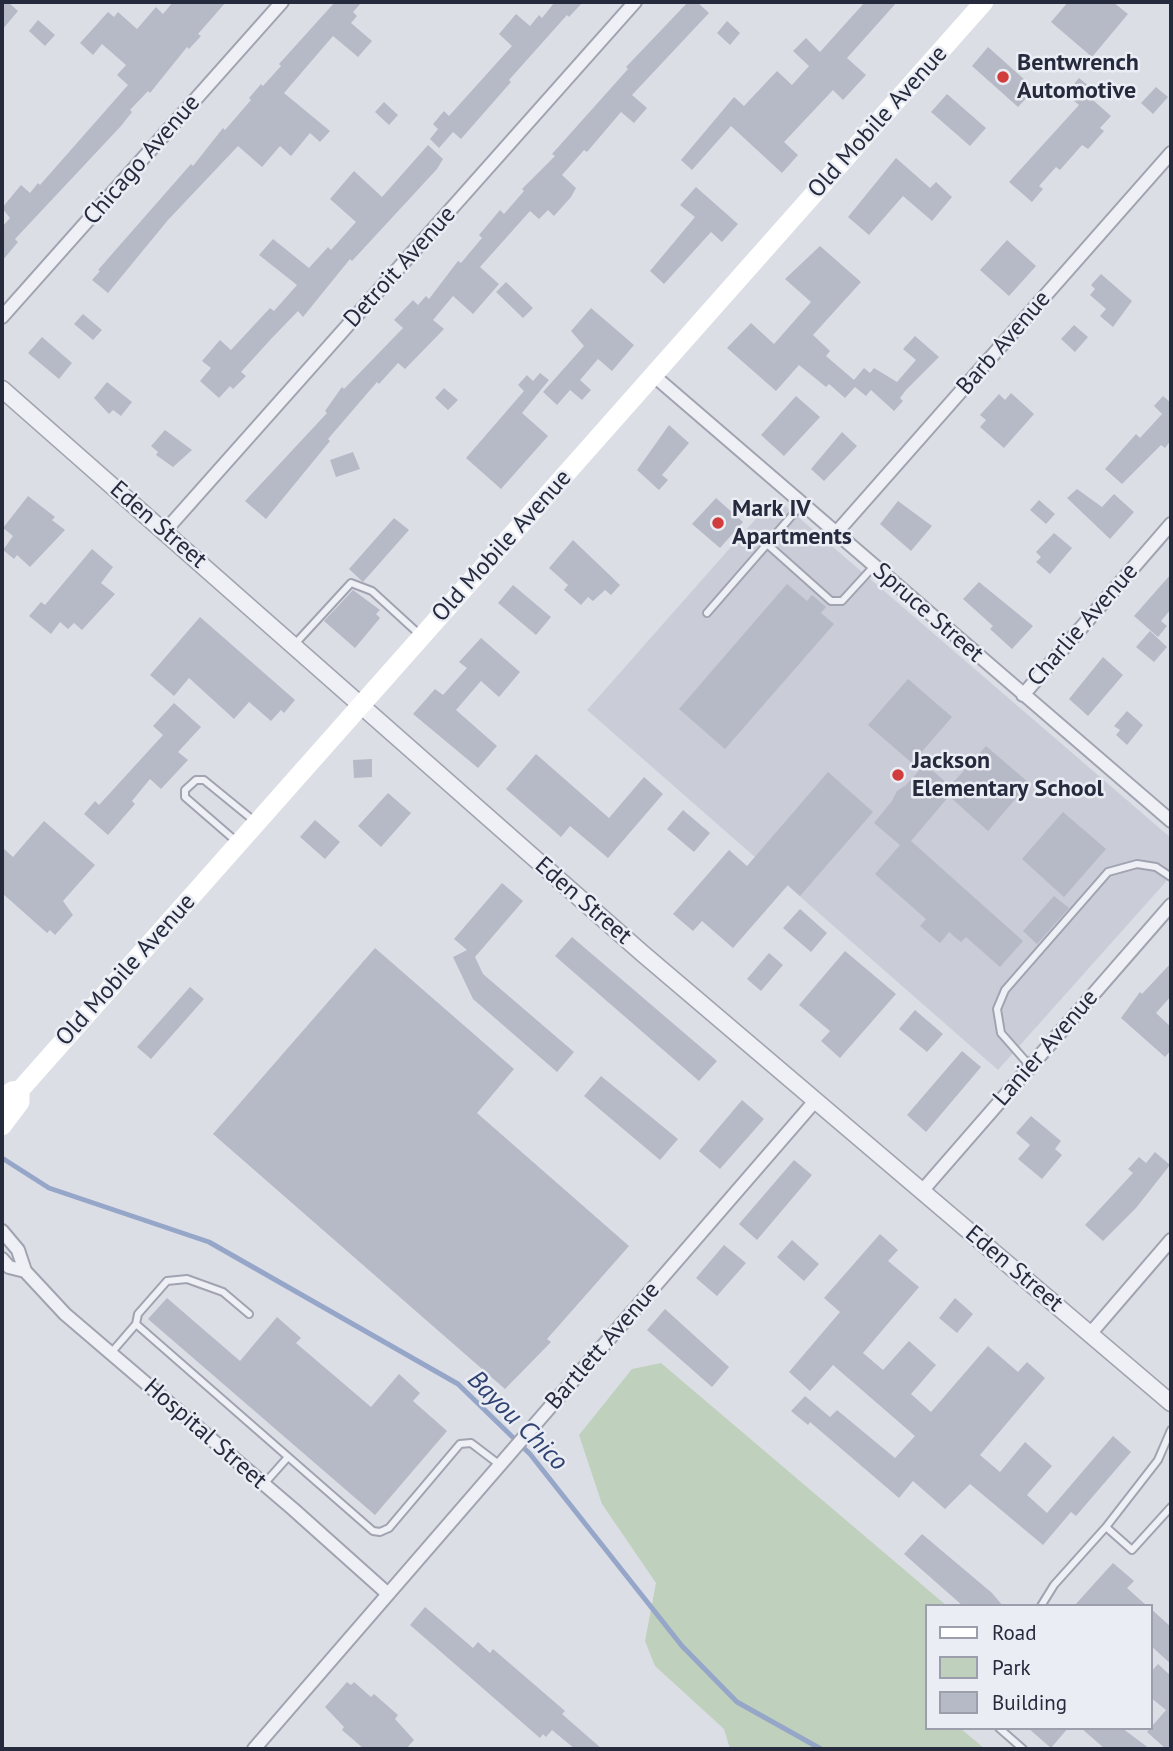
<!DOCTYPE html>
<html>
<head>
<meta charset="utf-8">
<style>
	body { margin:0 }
	#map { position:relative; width:1173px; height:1751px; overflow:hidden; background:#dcdee6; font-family:"PT Sans",sans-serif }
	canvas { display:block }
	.frame { position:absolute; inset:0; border:4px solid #252a3d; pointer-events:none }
	.legend { position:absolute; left:925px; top:1604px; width:228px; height:126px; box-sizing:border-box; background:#ebedf4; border:2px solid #9c9fab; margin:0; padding:9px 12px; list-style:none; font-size:21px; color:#252a3d }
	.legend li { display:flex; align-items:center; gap:14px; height:35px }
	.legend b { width:35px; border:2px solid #9c9fab }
</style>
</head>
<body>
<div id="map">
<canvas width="1173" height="1751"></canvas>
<div class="frame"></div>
<ul class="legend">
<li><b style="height:9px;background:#fff"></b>Road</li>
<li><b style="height:19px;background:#bfd0bd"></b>Park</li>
<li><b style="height:19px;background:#b6b9c6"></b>Building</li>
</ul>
</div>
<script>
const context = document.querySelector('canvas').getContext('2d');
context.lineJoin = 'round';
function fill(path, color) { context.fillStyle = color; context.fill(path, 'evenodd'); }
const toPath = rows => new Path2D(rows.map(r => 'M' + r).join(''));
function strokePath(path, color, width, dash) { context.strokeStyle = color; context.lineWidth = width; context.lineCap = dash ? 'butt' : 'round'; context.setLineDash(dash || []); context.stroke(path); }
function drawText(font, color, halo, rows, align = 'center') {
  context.font = font + ' "PT Sans",sans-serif'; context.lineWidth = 5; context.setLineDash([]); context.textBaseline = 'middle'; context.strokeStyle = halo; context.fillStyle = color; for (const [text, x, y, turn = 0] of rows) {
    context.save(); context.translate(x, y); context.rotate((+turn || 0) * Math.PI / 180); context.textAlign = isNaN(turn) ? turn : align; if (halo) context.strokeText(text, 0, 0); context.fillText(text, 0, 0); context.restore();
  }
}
fill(toPath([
	[775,497,1171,838,1171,876,998,1070,587,710]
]), '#cacdd8');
fill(toPath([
	[661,1363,947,1606,926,1606,926,1728,960,1728,985,1749,730,1749,724,1729,655,1666,645,1641,656,1583,602,1504,579,1435,632,1369]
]), '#bfd0bd');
strokePath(toPath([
	[2,1158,49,1188,209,1242,458,1384,530,1454,682,1646,737,1702,821,1749]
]), '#95a6c8', 5);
fill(toPath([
	[2,2,8,2,18,11,2,30],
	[173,2,226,2,198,34,201,36,189,49,187,47,150,93,148,91,130,110,132,112,121,126,15,239,18,242,2,261,2,227,10,218,2,208,21,185,30,193,38,183,40,185,128,85,117,75,126,65,102,44,93,55,80,43,108,12,114,17,118,12,137,29,156,7,163,14],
	[335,2,362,2,353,12,357,16,351,23,372,41,358,57,333,36,284,93,330,131,320,142,310,133,291,156,280,146,262,167,238,146,168,220,108,293,92,280,100,271,98,270,191,164,193,166,223,128,225,130,251,100,249,98,261,84,263,86,281,66,279,64],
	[552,2,583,2,569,17,567,15,517,71,509,80,511,82,461,139,453,132,439,148,430,139,438,129,433,124,444,111,449,116,512,46,499,34,516,14,530,26,539,15,542,18,554,3],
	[688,2,697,2,709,13,632,95,647,108,634,123,621,112,587,152,584,150,562,175,576,188,571,197,554,216,548,210,539,219,530,211,480,267,499,284,473,314,453,296,433,320,444,329,405,369,398,363,379,384,377,382,328,439,330,441,266,519,245,501,327,413,325,411,342,387,344,389,403,328,394,320,413,300,418,305,426,296,429,299,458,261,461,263,482,238,479,235,500,210,504,214,524,191,522,189,555,156,552,154,628,69,626,67],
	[865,2,897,2,847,58,866,75,843,100,833,90,784,142,798,155,782,173,731,126,692,170,681,160,734,97,744,106,777,71,792,85,809,66,793,51,806,38,820,52],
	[1068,2,1113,2,1128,14,1092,57,1051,22],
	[38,20,55,35,45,46,29,31],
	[727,21,740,33,730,45,717,33],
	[988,47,1035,89,1018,107,972,66],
	[1079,78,1091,88,1086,94,1111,116,1100,128,1104,131,1088,149,1082,145,1060,170,1056,167,1039,186,1043,189,1032,202,1009,182,1079,105,1066,94],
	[1156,87,1168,97,1153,114,1141,103],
	[947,94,986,128,970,146,931,112],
	[384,102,398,115,389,125,375,112],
	[428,145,443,159,437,169,352,261,350,259,303,317,298,311,271,339,241,372,246,376,233,389,230,386,219,398,200,381,211,368,202,361,220,340,231,350,270,308,274,311,297,285,259,255,273,239,309,268,328,247,331,250,356,222,330,199,354,171,382,197],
	[896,158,930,188,936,182,952,197,932,221,903,196,869,235,848,217],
	[696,187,738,224,722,242,711,232,664,284,650,271,695,217,680,205],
	[1007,240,1036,266,1009,296,980,270],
	[820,246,861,282,813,335,830,351,826,356,854,380,864,368,870,373,874,368,897,382,916,360,903,349,915,336,939,357,906,390,900,398,903,401,894,411,871,390,866,396,855,387,845,398,829,384,826,387,799,365,776,391,727,348,751,323,774,344,811,302,785,279],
	[1101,274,1132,301,1113,327,1100,316,1106,309,1090,295,1095,289,1091,285],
	[506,282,533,308,523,318,496,292],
	[591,308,634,345,612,371,598,359,580,380,591,390,582,400,570,390,557,405,543,392,584,346,571,331],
	[83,314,102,330,93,340,74,324],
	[1074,325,1088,337,1075,352,1061,339],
	[42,337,72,363,59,379,28,353],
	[540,373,549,380,522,413,548,436,501,489,466,458,524,391,518,385,527,375,533,381],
	[107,382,132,402,121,416,113,410,109,414,94,398],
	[444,388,458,400,448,410,435,398],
	[1011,393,1034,414,1004,448,980,427,986,420,980,415,999,394,1005,400],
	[796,396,820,417,784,456,761,435],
	[1163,396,1171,403,1171,440,1165,448,1161,445,1122,484,1105,469,1136,434,1140,438,1162,414,1154,406],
	[669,425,689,443,662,475,668,480,659,490,637,470],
	[165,430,192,450,173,467,156,455,158,452,151,446],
	[842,432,857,446,824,481,811,469],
	[353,452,360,469,336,477,330,460],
	[1077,489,1102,507,1114,494,1134,512,1110,539,1067,498],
	[28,496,55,517,52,520,65,530,30,567,17,555,14,559,3,550,13,536,3,528],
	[716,498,743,522,720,548,692,524],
	[1039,500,1055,514,1046,524,1030,510],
	[898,501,932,526,911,551,880,524],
	[394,518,409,530,363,582,349,569],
	[1054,533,1072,548,1050,574,1036,562,1041,557,1036,552],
	[573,540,620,585,611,595,605,590,593,601,588,597,581,605,564,590,568,585,549,568],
	[92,549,113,567,101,583,115,594,82,630,74,623,68,629,60,622,51,634,29,616,41,602,45,605],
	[1171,574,1171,609,1161,621,1167,626,1158,637,1134,616],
	[979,582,1033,626,1012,649,990,629,993,626,963,599],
	[787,584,807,601,812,595,826,607,821,613,834,624,725,749,679,709],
	[513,585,551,617,536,635,498,603],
	[353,590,380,610,376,614,380,618,355,648,324,621],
	[200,617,295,700,284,713,281,710,271,721,249,702,234,719,189,678,174,696,150,675],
	[1150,631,1167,647,1154,662,1136,647],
	[481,638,520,672,499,697,481,681,456,710,497,746,478,768,413,714,435,689,443,695,467,668,459,662],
	[1103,657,1123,675,1088,716,1069,699],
	[908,679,952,717,912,763,868,725],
	[174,703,201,727,178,752,188,760,161,789,150,779,132,801,135,804,108,835,84,814,95,801,99,805,163,735,153,726],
	[1127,711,1143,725,1127,745,1116,735,1120,730,1114,726],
	[986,746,1029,783,988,831,949,796,911,841,1023,941,1000,967,966,937,961,942,949,932,940,943,920,926,926,919,875,874,900,845,874,823,892,801,897,791,906,785,925,764,950,786],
	[536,754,609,818,644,777,663,794,608,858,570,826,561,837,506,789],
	[372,759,372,777,354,778,353,760],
	[828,772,873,812,800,896,788,885,733,948,702,921,693,931,673,914,729,850,747,866],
	[388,793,411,813,381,847,358,826],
	[683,810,710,833,694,852,667,829],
	[1063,812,1106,849,1064,897,1022,859],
	[315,820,340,842,325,859,300,837],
	[44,821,95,865,63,901,73,915,55,935,50,930,47,933,2,893,2,847,13,857],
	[502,883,523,901,475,957,483,974,574,1052,557,1072,473,999,453,957,467,950,454,939],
	[1054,896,1069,908,1037,944,1023,931],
	[800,909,827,933,811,952,783,928],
	[572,937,717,1061,699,1081,555,956],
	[375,948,514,1069,477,1113,629,1246,547,1339,551,1342,505,1389,213,1134],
	[845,951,896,994,840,1058,821,1041,830,1031,799,1005],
	[769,953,783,965,761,991,747,979],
	[1171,963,1171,996,1156,1013,1171,1027,1171,1050,1165,1057,1121,1018,1140,992,1142,994],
	[190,987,204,999,151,1059,137,1047],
	[915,1010,943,1034,927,1052,899,1029],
	[962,1051,981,1067,926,1132,907,1115],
	[601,1076,678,1139,660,1160,584,1096],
	[742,1100,764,1119,720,1169,699,1151],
	[1031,1116,1061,1141,1055,1149,1062,1155,1042,1179,1018,1159,1030,1145,1016,1133],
	[1155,1152,1170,1165,1136,1208,1103,1241,1085,1225,1133,1173,1128,1169,1139,1157,1146,1163],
	[794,1160,812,1175,757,1240,739,1224],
	[880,1234,898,1250,888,1261,919,1287,863,1353,883,1370,909,1341,936,1365,911,1394,931,1412,988,1346,1018,1372,1027,1362,1045,1378,980,1455,1000,1472,1025,1442,1052,1466,1027,1495,1047,1513,1113,1436,1131,1452,1076,1516,1071,1512,1043,1545,970,1484,945,1509,913,1481,899,1498,810,1422,808,1425,791,1411,805,1396,830,1417,837,1410,895,1458,915,1436,833,1365,810,1391,789,1372,840,1312,824,1298],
	[792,1240,819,1264,804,1281,777,1257],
	[724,1245,746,1263,717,1296,696,1278],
	[167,1298,240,1361,277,1317,301,1338,296,1343,371,1407,399,1374,420,1393,413,1401,447,1431,375,1515,148,1319],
	[955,1298,973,1314,957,1333,939,1318],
	[665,1309,729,1367,712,1387,647,1330],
	[922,1534,992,1593,1003,1606,963,1606,904,1554],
	[1113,1563,1134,1581,1127,1588,1147,1606,1074,1606],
	[425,1607,473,1648,478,1642,490,1653,493,1649,565,1711,562,1714,602,1749,575,1749,552,1730,546,1737,543,1734,540,1738,410,1625],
	[1150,1608,1171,1627,1171,1664,1150,1645],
	[1158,1664,1171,1676,1171,1749,1166,1749,1147,1732,1166,1710,1150,1697,1150,1673],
	[347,1682,351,1685,354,1682,371,1697,374,1694,398,1715,395,1719,414,1740,406,1749,364,1749,342,1730,344,1727,325,1707],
	[1028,1728,1068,1728,1051,1748],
	[1081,1728,1122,1728,1150,1749,1105,1749]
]), '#b6b9c6');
const service = toPath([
	[767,544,831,601,842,601,874,566],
	[707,613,802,504],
	[294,645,351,583,372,591,419,634],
	[237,842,185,797,185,790,196,780,204,780,253,820],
	[1030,1066,1001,1033,997,1009,1005,990,1108,872,1137,864,1156,867,1171,877],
	[249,1314,223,1292,187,1279,167,1281,138,1314,136,1324,373,1531,380,1532,389,1528,460,1444,471,1443,500,1465],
	[111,1353,136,1324],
	[1171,1430,1158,1460,1106,1527,1132,1550,1171,1507],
	[264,1484,288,1457],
	[1041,1606,1054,1585,1106,1527],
	[999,1728,1023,1749]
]);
const minor = toPath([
	[2,317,282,2],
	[653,375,1171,821],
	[165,531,635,2],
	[836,533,1171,153],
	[1023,695,1171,524],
	[922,1191,1171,905],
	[2,1231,18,1250,25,1271,65,1314,293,1509,388,1594],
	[2,1259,9,1267,25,1271],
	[1090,1334,1171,1240],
	[254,1749,815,1101]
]);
const tertiary = toPath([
	[2,389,642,953,1171,1403]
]);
strokePath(service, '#a1a4b0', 10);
strokePath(minor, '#a1a4b0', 16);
strokePath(tertiary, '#a1a4b0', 19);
strokePath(service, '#eef0f5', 6);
strokePath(minor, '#eef0f5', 12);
strokePath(tertiary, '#eef0f5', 16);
strokePath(toPath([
	[2,1101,12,1091,20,1090,984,2],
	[2,1126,20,1102,20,1090]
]), '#fff', 19);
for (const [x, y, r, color] of [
	[1003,77,7,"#d03d3c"],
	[718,523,7,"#d03d3c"],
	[898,775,7,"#d03d3c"]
]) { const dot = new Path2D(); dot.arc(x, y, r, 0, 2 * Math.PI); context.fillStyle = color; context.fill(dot); strokePath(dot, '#ebedf4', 2.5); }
drawText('bold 24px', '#252a3d', '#ebedf4', [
	["Bentwrench",1017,63],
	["Automotive",1017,91],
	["Mark IV",732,509],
	["Apartments",732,537],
	["Jackson",912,761],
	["Elementary School",912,789]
], 'left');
drawText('24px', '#252a3d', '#ebedf4', [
	["Old Mobile Avenue",878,122,-48],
	["Chicago Avenue",142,160,-49],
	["Detroit Avenue",400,267,-48],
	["Barb Avenue",1004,343,-49],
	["Eden Street",158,525,41],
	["Old Mobile Avenue",502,546,-48],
	["Spruce Street",928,613,41],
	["Charlie Avenue",1083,625,-49],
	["Eden Street",583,901,41],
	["Old Mobile Avenue",126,970,-48],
	["Lanier Avenue",1046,1048,-49],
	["Eden Street",1014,1269,40],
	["Bartlett Avenue",603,1346,-49],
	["Hospital Street",205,1434,41]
]);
drawText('italic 26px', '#2f4271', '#ebedf4', [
	["Bayou Chico",517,1421,45]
]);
</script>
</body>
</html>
